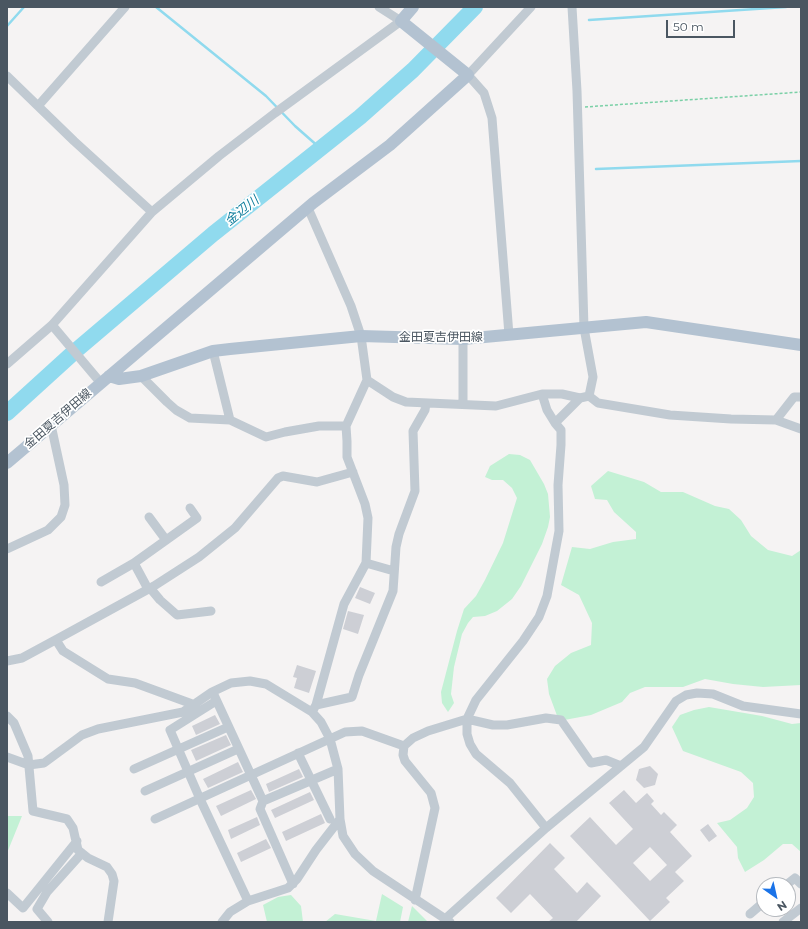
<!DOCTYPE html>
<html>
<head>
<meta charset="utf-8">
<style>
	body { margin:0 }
	#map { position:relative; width:808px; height:929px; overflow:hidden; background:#f5f3f3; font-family:Montserrat,sans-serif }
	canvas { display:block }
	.frame { position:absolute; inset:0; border:8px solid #4a5661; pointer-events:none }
	.north { position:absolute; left:756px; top:877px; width:40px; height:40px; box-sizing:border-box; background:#fff; border:1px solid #b7bbc0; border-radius:50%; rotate:146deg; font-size:11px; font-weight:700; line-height:16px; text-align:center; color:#4a5661 }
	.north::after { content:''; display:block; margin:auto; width:14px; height:18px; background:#1a73e8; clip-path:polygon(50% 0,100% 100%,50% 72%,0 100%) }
	.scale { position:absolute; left:666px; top:20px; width:69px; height:18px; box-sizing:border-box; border:2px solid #4a5661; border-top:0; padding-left:5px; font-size:12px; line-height:14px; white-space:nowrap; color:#4a5661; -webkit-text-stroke:3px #fff; paint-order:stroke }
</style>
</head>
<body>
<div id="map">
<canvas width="808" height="929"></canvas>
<div class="frame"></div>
<div class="north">N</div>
<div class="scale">50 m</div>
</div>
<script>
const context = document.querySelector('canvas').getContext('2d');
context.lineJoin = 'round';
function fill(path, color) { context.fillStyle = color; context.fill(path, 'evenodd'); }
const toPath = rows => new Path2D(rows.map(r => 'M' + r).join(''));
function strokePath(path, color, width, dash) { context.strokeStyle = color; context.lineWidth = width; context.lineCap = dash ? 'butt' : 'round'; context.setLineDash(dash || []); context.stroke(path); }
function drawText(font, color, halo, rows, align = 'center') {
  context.font = font + ' Montserrat,"Noto Sans JP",sans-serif'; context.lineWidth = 3.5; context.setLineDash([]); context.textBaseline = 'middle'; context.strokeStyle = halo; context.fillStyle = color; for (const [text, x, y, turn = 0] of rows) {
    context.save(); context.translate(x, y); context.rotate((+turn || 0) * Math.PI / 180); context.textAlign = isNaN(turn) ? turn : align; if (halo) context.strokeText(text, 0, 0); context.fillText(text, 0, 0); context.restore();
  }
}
fill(toPath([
	[509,454,520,455,530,460,544,484,548,494,550,517,548,527,542,544,521,586,512,599,497,611,485,616,473,617,468,623,462,634,454,667,451,694,454,703,448,712,442,703,441,692,457,631,464,609,476,596,485,580,503,543,517,498,512,488,503,480,492,480,485,477,490,466],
	[608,471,644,482,661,492,683,492,715,506,729,509,741,520,751,536,768,550,792,556,801,550,801,685,763,687,733,684,705,679,683,687,645,687,630,693,622,702,591,715,559,721,549,694,547,679,555,666,571,653,591,645,592,623,579,595,561,585,572,547,590,549,613,542,636,539,636,532,614,512,607,500,595,499,591,486],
	[709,707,762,716,792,724,801,723,801,852,792,844,783,844,764,860,745,872,738,858,737,847,717,823,730,820,747,808,754,797,753,783,741,772,683,751,672,727,680,715,694,710],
	[7,816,22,816,7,853],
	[382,894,403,907,400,922,325,922,335,914,376,921],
	[291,895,301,906,303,922,267,922,263,905,278,897],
	[412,906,428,922,408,922]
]), '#c3f1d5');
strokePath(toPath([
	[156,7,266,96,295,126,320,148],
	[589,20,786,7],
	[7,26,24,7],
	[596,169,801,161]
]), '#90daee', 2.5);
strokePath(toPath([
	[7,413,73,353,213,234,360,117,413,70,475,7]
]), '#90daee', 16);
fill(toPath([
	[360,587,375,593,370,604,355,598],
	[348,611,364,615,358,634,343,629],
	[297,665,316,671,309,693,294,688,297,678,293,677],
	[215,715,220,724,196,735,192,726],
	[226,735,231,745,196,761,191,750],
	[238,762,243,772,208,788,203,779],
	[650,766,658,774,655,785,644,788,636,780,639,769],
	[299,769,303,777,269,792,266,784],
	[251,790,256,799,221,816,216,806],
	[624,790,636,803,647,793,654,801,651,804,661,815,664,812,677,825,670,832,692,856,675,872,684,881,666,898,670,902,650,921,570,836,590,817,616,845,633,829,609,803],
	[650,847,667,865,650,881,633,863],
	[310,792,314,800,275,818,271,810],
	[321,814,325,823,286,841,282,832],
	[257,817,260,825,231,839,228,830],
	[708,824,717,836,709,842,700,830],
	[266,839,271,848,241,862,237,853],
	[550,843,565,858,554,869,577,893,587,882,601,896,576,922,548,922,553,918,530,894,511,913,496,898]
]), '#cdcfd5');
strokePath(toPath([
	[585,107,801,92]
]), '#7ad0a6', 1.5, [3, 2]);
strokePath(toPath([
	[572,7,577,91,584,328,593,377,589,396],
	[7,76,74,141,152,212],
	[38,106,125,7],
	[308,208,351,306,361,336,367,380,346,426,347,441,347,457,365,504,368,518,366,563,344,604,316,705,312,712],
	[52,325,100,382],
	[509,335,492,118,484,93,468,75,531,7],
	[213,351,230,420],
	[7,364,52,325,152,212,219,156,275,113,401,21,379,7],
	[141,376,167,402,176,410,190,418,230,420,266,437,285,432,319,426,346,426],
	[367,380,393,397,406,402,496,406,542,394,562,394,580,398,589,396,598,403,670,415,731,419,776,420,801,429],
	[542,394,547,410,555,423],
	[463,404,463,339],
	[776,420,794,397,801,397],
	[149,517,166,540],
	[7,549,48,530,61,517,65,505,64,485,51,425],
	[134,563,197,518,190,508],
	[366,563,394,571],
	[101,582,134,563,148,589],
	[150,588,160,600,177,615,211,611],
	[56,640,63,651,108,679,135,683,195,705],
	[7,661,22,658,59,638,154,586,199,557,235,528,278,478,283,476,317,482,353,472],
	[214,695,263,801,260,809,293,884],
	[216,701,170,730,200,799,248,901],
	[316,705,352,697,359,675,393,591,396,547,399,534,415,491,413,431,425,410,426,403],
	[7,716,14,723,28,756,33,811,67,819,73,828,78,850,88,858,107,867,112,874,114,881,108,922],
	[298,753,330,819],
	[7,757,29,765,44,763,82,735,98,729,183,712,212,692,231,683,250,681,266,684,312,712,321,722,330,739,338,769,340,819,343,836,355,854,373,871,450,922],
	[134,769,228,727],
	[145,791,238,749],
	[263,801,338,769],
	[155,819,345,732,362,731,404,746],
	[546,828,510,783,476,754,470,744,467,734,467,719,493,725,507,725,546,718,561,720,591,763,606,760,621,766],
	[786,885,795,878,801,884],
	[7,893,23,908,77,841],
	[415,900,435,808,431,793,405,761,403,755,404,746,413,738,428,731,467,719,476,700,523,641,539,617,547,596,559,531,558,485,561,445,561,430,555,423,580,398],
	[750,914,764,902],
	[445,919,546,828,644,747,676,701,686,695,697,693,713,694,743,706,801,714],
	[48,922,37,909,47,892,82,853],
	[222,922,230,912,248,901,288,888,297,879,316,850,340,819],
	[783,922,801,908]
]), '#c1cad2', 9);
strokePath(toPath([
	[109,376,119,379,141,376,213,351,230,349,361,336,463,339,646,322,801,345],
	[7,463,313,203,390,145,468,75,401,21,413,7]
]), '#b3c2d1', 12);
drawText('12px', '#4a5661', '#fff', [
	["金田夏吉伊田線",441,337],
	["金田夏吉伊田線",58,419,-41]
]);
drawText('italic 13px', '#0c7c9b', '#fff', [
	["金辺川",242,211,-39]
]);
</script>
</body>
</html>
